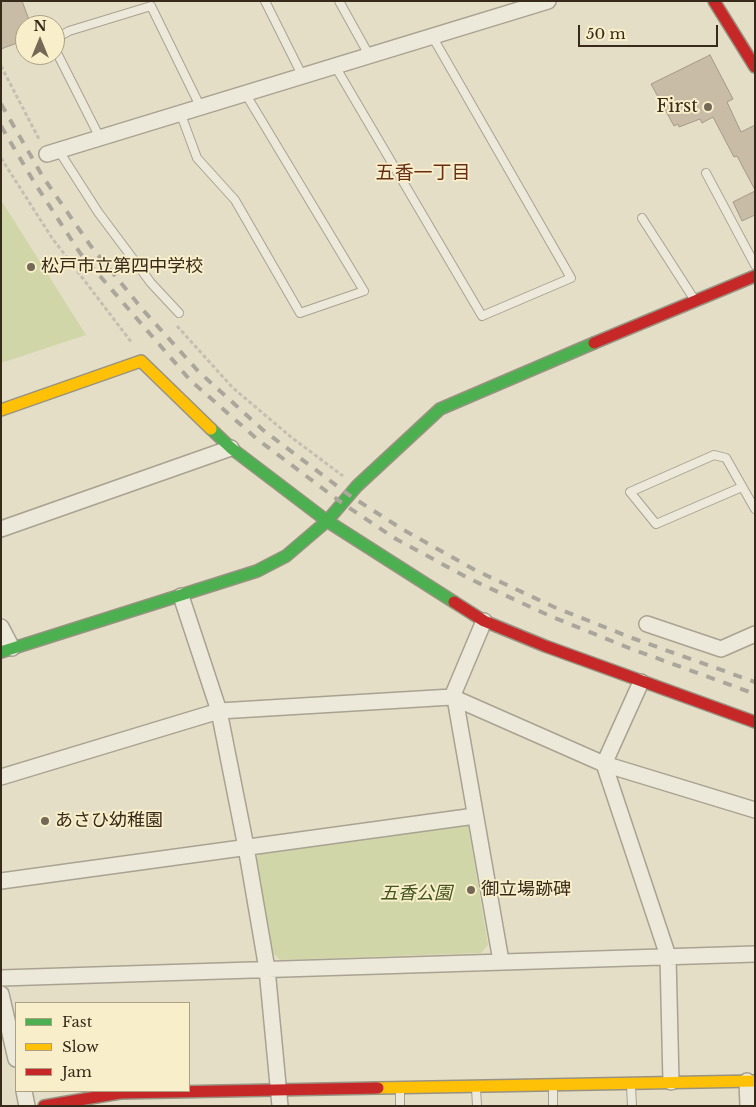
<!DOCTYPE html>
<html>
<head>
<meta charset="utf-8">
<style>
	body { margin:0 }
	#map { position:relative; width:756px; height:1107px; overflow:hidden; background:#e4dec7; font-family:"Libre Baskerville",serif }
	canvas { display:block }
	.frame { position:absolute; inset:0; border:2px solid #372a1a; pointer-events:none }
	.legend { position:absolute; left:15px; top:1002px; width:175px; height:90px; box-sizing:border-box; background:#f8efca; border:1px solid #aba084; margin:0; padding:6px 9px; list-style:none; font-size:15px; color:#372a1a }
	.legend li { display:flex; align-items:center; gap:10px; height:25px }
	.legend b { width:25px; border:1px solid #aba084 }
	.north { position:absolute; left:15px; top:15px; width:50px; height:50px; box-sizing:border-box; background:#f8efca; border:1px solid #aba084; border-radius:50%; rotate:0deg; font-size:14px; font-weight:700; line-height:20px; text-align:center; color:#372a1a }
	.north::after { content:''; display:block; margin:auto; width:18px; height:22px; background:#746957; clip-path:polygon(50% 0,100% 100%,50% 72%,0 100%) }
	.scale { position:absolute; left:578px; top:25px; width:140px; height:22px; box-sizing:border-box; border:2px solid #372a1a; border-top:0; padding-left:6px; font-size:15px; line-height:18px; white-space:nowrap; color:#372a1a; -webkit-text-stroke:4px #f8efca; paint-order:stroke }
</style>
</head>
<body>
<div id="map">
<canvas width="756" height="1107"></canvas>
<div class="frame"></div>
<ul class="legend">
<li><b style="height:6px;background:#4caf50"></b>Fast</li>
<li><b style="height:6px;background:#ffc107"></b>Slow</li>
<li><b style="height:6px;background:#c62828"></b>Jam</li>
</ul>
<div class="north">N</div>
<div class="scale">50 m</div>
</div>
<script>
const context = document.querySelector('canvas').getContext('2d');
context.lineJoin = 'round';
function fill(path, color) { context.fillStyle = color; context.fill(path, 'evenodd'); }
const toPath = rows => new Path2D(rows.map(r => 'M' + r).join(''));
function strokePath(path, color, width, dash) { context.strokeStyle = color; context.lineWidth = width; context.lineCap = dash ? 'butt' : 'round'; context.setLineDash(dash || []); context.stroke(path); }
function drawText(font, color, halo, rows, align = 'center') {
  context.font = font + ' "Libre Baskerville","Noto Sans JP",serif'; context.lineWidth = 4; context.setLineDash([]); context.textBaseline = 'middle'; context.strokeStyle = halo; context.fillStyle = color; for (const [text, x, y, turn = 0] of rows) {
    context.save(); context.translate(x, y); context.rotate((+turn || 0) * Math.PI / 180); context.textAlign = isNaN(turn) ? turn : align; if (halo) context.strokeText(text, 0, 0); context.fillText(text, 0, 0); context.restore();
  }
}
fill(toPath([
	[1,200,86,335,1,363],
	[468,825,488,945,481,953,280,960,271,951,255,859,262,851]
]), '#d1d6a8');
const building = toPath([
	[1,1,22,1,31,25,25,25,25,40,1,49,1,1],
	[710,55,733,99,727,102,741,132,755,125,755,190,737,156,734,157,713,117,702,123,700,119,679,127,678,124,674,126,651,84,710,55],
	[755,191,755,215,742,221,733,202,755,191]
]);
fill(building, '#c8bca7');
strokePath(building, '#a49987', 1);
const lane = toPath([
	[265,1,302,75],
	[339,1,369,55],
	[55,39,69,31,151,6,200,106],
	[55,49,100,138],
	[335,66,482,316,571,278,432,36],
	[180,112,197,158,235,200,300,313,364,291,245,93],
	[59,151,98,212,151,283,179,313],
	[706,173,755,265],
	[642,218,694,299],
	[742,487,656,524,630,492,714,455,726,458,755,509],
	[553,1086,553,1106],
	[631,1086,632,1106],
	[476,1088,477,1106],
	[400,1090,400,1106]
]);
const street = toPath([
	[47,154,548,1],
	[1,529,231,448],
	[181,596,219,711,246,847,267,969,280,1106],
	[647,624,721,649,755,634],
	[1,627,12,648],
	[641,682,604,764,668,956,671,1082],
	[452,697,484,621],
	[455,698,501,961],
	[1,777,219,711,452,697,604,764,755,810],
	[1,881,475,816],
	[1,978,755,954],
	[1,994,16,1059],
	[747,1081,748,1106],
	[24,1091,27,1106]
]);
const fast = toPath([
	[211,429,231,448,327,521,357,486,440,409,594,343],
	[1,652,257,571,286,556,327,521,454,602]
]);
const slow = toPath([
	[1,410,141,361,211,429],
	[378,1088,755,1081]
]);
const jam = toPath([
	[714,1,755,67],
	[594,343,755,276],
	[454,602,484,621,545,646,755,722],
	[44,1106,120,1093,378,1088]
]);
strokePath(lane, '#a8a291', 10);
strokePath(street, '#a8a291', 18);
strokePath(fast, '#989281', 14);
strokePath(slow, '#989281', 14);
strokePath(jam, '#989281', 14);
strokePath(toPath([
	[1,66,40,141],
	[1,158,52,238,132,343],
	[177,326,233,388,291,437,343,476]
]), '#c4bfb1', 3, [4, 2.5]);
strokePath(lane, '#ece8da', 8);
strokePath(street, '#ece8da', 15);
strokePath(fast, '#4caf50', 11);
strokePath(slow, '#ffc107', 11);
strokePath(jam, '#c62828', 11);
strokePath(toPath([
	[1,104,43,177,90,245,143,310,198,371,263,430,349,495,402,529,475,570,554,607,632,638,755,682],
	[1,126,34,182,80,253,190,380,257,439,342,503,396,539,470,579,550,616,629,648,755,694]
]), '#aaa69b', 4, [9, 9]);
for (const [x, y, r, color] of [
	[708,107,5,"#746957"],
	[31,267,5,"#746957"],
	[45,821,5,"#746957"],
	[471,890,5,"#746957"]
]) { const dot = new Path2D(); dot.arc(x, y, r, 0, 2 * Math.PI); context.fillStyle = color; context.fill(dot); strokePath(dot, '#f8efca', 2); }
drawText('18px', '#372a1a', '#f8efca', [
	["First",698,107,"right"],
	["松戸市立第四中学校",41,267],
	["あさひ幼稚園",55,821],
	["御立場跡碑",481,890]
], 'left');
drawText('italic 18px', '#42551e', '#f8efca', [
	["五香公園",416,894]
]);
drawText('19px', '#672e15', '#f8efca', [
	["五香一丁目",423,174]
]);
</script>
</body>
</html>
